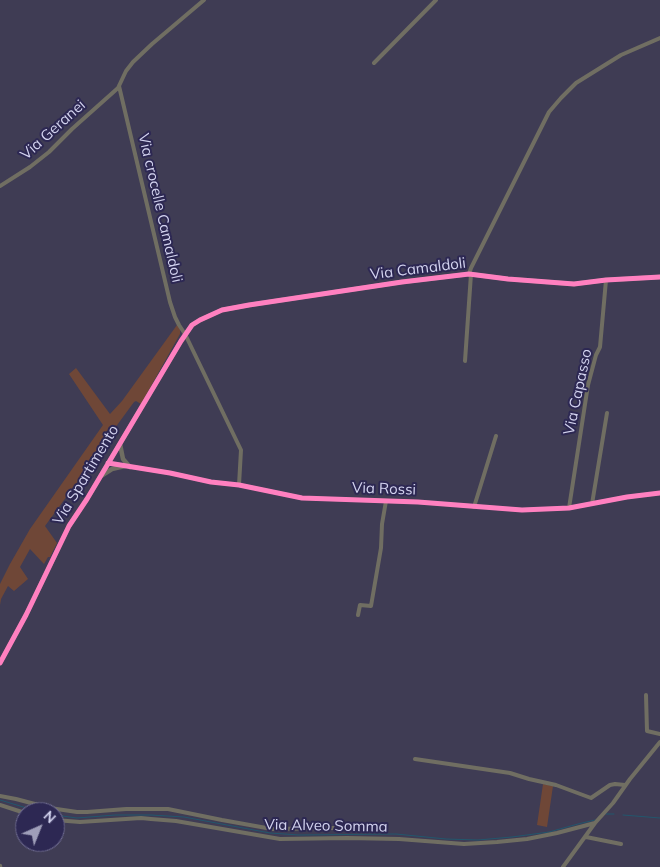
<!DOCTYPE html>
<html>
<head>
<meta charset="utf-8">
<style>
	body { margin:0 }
	#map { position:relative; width:660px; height:867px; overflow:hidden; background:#3f3c54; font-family:Mulish,sans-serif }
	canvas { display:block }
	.north { position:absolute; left:15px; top:802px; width:50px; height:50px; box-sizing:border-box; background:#2d2853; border:1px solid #6f6c91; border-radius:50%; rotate:44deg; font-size:14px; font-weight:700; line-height:20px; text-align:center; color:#d3d3ef }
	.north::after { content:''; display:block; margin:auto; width:18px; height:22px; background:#9f9eb9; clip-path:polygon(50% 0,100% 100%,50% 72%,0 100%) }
</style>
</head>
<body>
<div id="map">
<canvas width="660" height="867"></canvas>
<div class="north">N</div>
</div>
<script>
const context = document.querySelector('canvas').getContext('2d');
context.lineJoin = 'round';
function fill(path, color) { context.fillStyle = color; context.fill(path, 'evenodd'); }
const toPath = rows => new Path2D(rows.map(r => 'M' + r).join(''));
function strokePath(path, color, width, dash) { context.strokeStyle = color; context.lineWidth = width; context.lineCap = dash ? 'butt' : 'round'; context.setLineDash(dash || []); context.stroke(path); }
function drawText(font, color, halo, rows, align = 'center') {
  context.font = font + ' Mulish,sans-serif'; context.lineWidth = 4; context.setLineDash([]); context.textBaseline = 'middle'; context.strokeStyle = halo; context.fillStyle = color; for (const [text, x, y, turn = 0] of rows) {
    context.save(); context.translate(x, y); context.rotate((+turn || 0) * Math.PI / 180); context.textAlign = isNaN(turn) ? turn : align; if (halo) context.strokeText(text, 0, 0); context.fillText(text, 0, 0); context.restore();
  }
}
fill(toPath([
	[177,325,180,329,180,334,141,404,136,401,134,402,104,443,90,459,87,464,88,466,86,470,45,526,57,543,50,557,48,557,44,564,30,549,20,567,28,579,14,591,8,586,1,599,0,605,0,584,10,564,30,529,103,425,69,374,76,368,110,414,122,401],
	[543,784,553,786,547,827,537,825]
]), '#6f4737');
strokePath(toPath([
	[0,800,40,812],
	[606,814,614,814],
	[55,815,77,818,115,815,151,815,184,817,270,833,299,835,396,834,446,839,478,840,512,837,549,832,578,824,595,820],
	[623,815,660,818]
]), '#23576d', 1);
strokePath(toPath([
	[374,63,436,0],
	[119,86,170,302,175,317,179,325,185,334,241,450,239,485],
	[0,186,30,167,49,152,72,129,118,88,126,71,133,62,152,44,204,0],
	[469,274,471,268,549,112,561,98,576,83,621,55,660,38],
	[465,361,471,274],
	[108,463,170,473,211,482,239,485,302,498,418,502,522,510,569,508,627,497,660,493],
	[592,504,607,413],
	[474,507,496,436],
	[569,508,588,385,596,355,600,347,606,280],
	[358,615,360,605,371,606,381,548,382,524,386,501],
	[646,695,647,731,660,734],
	[415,759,510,773,529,779,556,785,591,798,610,785,615,784,625,785],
	[0,796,16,799,50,808,77,812,87,812,126,809,168,809,222,820,272,829,335,828],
	[0,805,25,813],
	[55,820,80,822,141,818,151,819,176,821,280,839,347,838,399,839,464,844,497,842,527,839,557,833,595,823],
	[586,837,621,844],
	[563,867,595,823,613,803,630,779,660,742]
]), '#706e62', 4);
strokePath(toPath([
	[120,444,123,459,130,467],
	[101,476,112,469,125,466],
	[0,663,26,615,69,526,87,499,181,341,192,325,200,320,222,310,249,305,402,282,469,274,508,279,574,284,606,280,660,277],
	[0,866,0,867]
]), '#706e62', 4.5);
strokePath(toPath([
	[108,463,170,473,211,482,239,485,302,498,418,502,522,510,569,508,627,497,660,493],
	[0,663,26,615,69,526,87,499,181,341,192,325,200,320,222,310,249,305,402,282,469,274,508,279,574,284,606,280,660,277]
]), '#ff80c0', 5);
drawText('15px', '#d3d3ef', '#2d2853', [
	["Via Geranei",53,130,-42],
	["Via crocelle Camaldoli",160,208,77],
	["Via Camaldoli",418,269,-7],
	["Via Capasso",578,392,-78],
	["Via Spartimento",86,475,-59],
	["Via Rossi",384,489,2],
	["Via Alveo Somma",326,826,1]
]);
</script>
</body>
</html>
